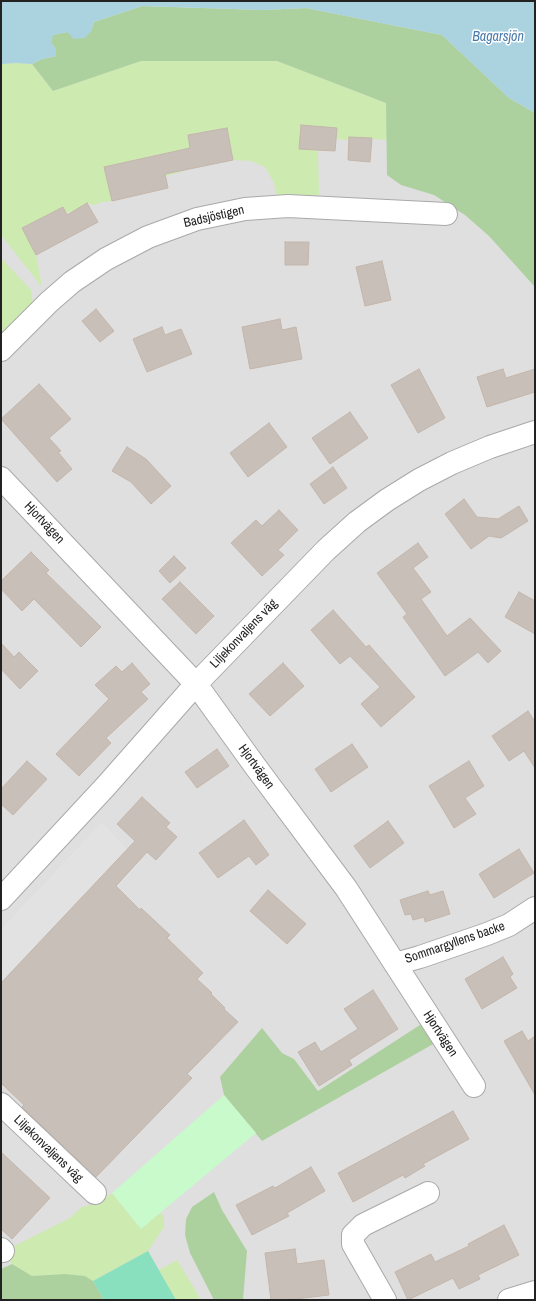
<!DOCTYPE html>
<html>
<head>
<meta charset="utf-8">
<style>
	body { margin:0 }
	#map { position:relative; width:536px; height:1301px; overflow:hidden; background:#f2efe9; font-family:"Archivo Narrow",sans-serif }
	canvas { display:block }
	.frame { position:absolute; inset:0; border:2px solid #222; pointer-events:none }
</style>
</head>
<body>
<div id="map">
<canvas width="536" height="1301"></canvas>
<div class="frame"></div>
</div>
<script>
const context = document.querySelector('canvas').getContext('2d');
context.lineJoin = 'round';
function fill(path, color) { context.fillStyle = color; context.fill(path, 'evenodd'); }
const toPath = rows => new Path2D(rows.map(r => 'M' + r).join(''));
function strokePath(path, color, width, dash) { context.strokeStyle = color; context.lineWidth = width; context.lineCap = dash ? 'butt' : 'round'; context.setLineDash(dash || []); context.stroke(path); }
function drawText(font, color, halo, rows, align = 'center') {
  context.font = font + ' "Archivo Narrow",sans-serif'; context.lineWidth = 3; context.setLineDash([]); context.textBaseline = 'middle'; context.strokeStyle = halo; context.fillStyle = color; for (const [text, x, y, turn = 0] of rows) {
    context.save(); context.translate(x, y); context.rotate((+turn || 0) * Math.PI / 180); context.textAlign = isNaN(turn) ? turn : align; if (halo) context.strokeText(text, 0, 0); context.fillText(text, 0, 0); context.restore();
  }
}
fill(toPath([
	[1,1,535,1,535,1300,1,1300]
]), '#e0dfdf');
fill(toPath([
	[141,61,277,61,386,103,387,140,359,138,358,141,336,139,336,128,301,125,318,150,319,195,277,196,274,183,265,167,251,161,233,160,226,128,188,135,194,168,166,176,160,154,104,167,112,201,103,202,94,205,87,203,73,211,66,213,36,255,42,287,1,235,1,64,16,63,32,64,53,91],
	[1,258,31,290,33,303,1,337],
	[112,1193,141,1229,161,1212,164,1219,164,1227,148,1251,93,1281,85,1276,65,1274,32,1276,12,1264,4,1255,14,1246,70,1218,82,1207,99,1203],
	[177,1260,197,1293,200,1300,176,1300,159,1270]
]), '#cdebb0');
fill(toPath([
	[142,6,263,10,306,8,442,35,509,98,535,113,535,287,489,236,465,215,434,195,401,185,387,175,386,103,277,61,141,61,53,91,32,64,42,59,56,56,56,49,51,43,52,35,67,32,91,31,94,22],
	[423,1023,435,1043,262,1141,224,1095,220,1077,262,1028,282,1053,294,1059,318,1091],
	[214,1192,222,1210,247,1251,243,1300,214,1300,190,1253,185,1235,186,1219,192,1207],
	[12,1264,32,1276,65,1274,85,1276,93,1281,104,1300,1,1300,1,1269]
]), '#add19e');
fill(toPath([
	[224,1095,256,1133,141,1229,112,1193]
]), '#c8facc');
fill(toPath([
	[148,1251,176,1300,104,1300,93,1281]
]), '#88e0be');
fill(toPath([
	[102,822,125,847,138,865,1,1013,1,929]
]), '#e2e2e2');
fill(toPath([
	[1,1,535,1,535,113,509,98,442,35,306,8,263,10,142,6,94,22,91,31,85,38,74,39,67,32,53,35,51,43,56,49,56,56,42,59,32,64,16,63,1,64]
]), '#aad3df');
const building = toPath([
	[301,125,337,128,335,151,299,149,301,125],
	[227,128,233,160,165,174,168,188,112,201,104,167,190,148,188,135,227,128],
	[349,137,372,138,370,162,348,160,349,137],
	[87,203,98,222,36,255,22,228,63,207,67,215,87,203],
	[285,242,309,242,308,265,285,265,285,242],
	[382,261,391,300,365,306,356,267,382,261],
	[96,309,114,331,100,342,82,321,96,309],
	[280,319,282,330,296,327,302,359,250,369,242,327,280,319],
	[162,327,165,335,181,329,192,354,147,372,133,339,162,327],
	[419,369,445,418,418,433,391,385,419,369],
	[503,369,506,378,535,369,535,392,487,407,477,377,503,369],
	[39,384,71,419,49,438,61,451,58,452,72,469,57,482,1,419,39,384],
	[350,412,368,438,330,464,312,438,350,412],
	[269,423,287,447,248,477,230,453,269,423],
	[127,447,146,459,171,486,151,504,131,482,112,471,127,447],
	[333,467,347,488,324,504,310,484,333,467],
	[464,499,477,517,498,519,519,506,528,521,501,538,489,536,471,549,445,514,464,499],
	[279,510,298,530,278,550,284,555,262,576,231,543,256,520,262,526,279,510],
	[418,543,428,557,413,568,431,592,421,599,447,636,470,618,501,651,488,663,478,652,445,676,403,617,407,614,377,573,418,543],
	[31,552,49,570,46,573,101,627,81,647,34,599,22,611,1,589,1,581,31,552],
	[174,556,186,568,170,583,159,571,174,556],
	[180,582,214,616,196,634,162,599,180,582],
	[519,592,535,601,535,634,505,617,519,592],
	[333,610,366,647,369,645,415,697,381,727,361,704,380,687,350,656,340,664,311,630,333,610],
	[1,643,14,657,19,652,38,671,20,689,1,669,1,643],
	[132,663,150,684,141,692,148,699,106,738,111,743,79,776,56,754,109,699,95,685,116,666,122,672,132,663],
	[283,663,304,686,270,716,249,694,283,663],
	[528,711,535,722,535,768,524,751,509,761,492,736,528,711],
	[352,744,368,767,331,792,315,769,352,744],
	[217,749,229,766,197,788,185,772,217,749],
	[27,761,47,779,13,815,1,804,1,789,27,761],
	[469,761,484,786,465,798,476,814,454,828,429,786,469,761],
	[142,797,170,823,166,827,177,837,156,860,147,852,116,886,140,910,141,908,170,935,167,938,203,973,197,979,212,993,211,994,225,1008,224,1009,238,1022,187,1074,192,1078,96,1177,22,1107,24,1105,1,1083,1,983,135,841,117,824,142,797],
	[244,820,269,855,256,865,249,856,218,878,199,853,244,820],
	[388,821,404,843,370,868,354,846,388,821],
	[519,849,534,873,494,898,479,874,519,849],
	[268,890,306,924,287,944,250,911,268,890],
	[428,891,430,895,443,891,450,914,425,922,424,917,413,920,411,914,405,915,400,900,428,891],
	[503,957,513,974,510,977,517,988,482,1009,465,979,503,957],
	[373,990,398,1029,349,1060,352,1065,319,1086,298,1052,315,1042,321,1052,358,1029,344,1009,373,990],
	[522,1031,528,1041,535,1036,535,1095,504,1041,522,1031],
	[453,1111,469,1139,423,1164,425,1166,405,1178,403,1175,353,1202,338,1173,453,1111],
	[1,1152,50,1198,12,1239,1,1229,1,1152],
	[311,1167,325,1191,287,1213,289,1216,252,1235,236,1205,273,1186,275,1188,311,1167],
	[504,1225,519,1255,478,1275,480,1279,459,1289,453,1278,408,1300,395,1272,431,1254,435,1262,469,1246,468,1244,504,1225],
	[295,1249,297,1264,324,1260,329,1295,287,1300,271,1300,265,1253,295,1249]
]);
fill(building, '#c7bfb8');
strokePath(building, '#c4b6ab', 1);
const minor = toPath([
	[1,350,49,302,72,282,106,259,148,237,197,219,245,209,288,206,446,214],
	[1,478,196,684,255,766,346,888,474,1086],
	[1,899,106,786,196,684,326,550,357,522,387,500,419,480,452,463,490,447,535,432],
	[395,964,420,957,487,934,509,925,535,908],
	[1,1104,95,1193],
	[1,1249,3,1251],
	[385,1300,353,1244,353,1235,363,1225,428,1193],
	[509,1300,535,1292]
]);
strokePath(minor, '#a9a9a9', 24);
strokePath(minor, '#fff', 22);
drawText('13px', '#222', '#fff', [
	["Badsjöstigen",214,217,-13],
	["Hjortvägen",44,523,47],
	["Liljekonvaljens väg",244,634,-46],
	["Hjortvägen",256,767,54],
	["Sommargyllens backe",455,943,-19],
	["Hjortvägen",440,1034,57],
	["Liljekonvaljens väg",48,1149,44]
]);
drawText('italic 14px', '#4a7aab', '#fff', [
	["Bagarsjön",498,37]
]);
</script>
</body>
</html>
